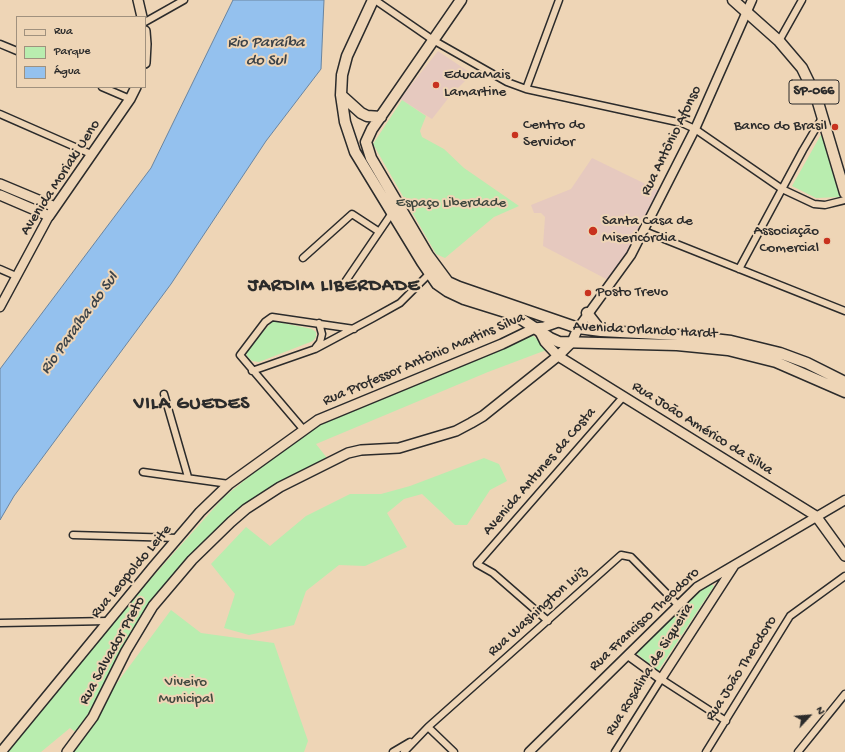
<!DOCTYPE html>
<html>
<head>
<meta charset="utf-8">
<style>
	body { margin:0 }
	#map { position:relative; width:845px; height:752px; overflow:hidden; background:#eed5b6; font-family:"Gochi Hand",sans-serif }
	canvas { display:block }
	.legend { position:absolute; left:16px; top:16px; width:130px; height:72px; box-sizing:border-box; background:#eed5b6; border:1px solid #a0917e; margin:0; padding:5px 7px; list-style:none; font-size:12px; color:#2b2b2b }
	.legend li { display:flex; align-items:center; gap:8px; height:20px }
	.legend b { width:20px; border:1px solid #a0917e }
	.north { position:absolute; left:789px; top:696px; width:40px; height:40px; -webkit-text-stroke:3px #eed5b6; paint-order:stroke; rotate:64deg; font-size:11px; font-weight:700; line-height:16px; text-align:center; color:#2b2b2b }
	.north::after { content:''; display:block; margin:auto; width:14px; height:18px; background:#2b2b2b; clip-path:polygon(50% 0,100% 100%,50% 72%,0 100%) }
</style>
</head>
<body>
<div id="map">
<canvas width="845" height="752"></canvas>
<ul class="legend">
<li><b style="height:5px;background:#eed5b6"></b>Rua</li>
<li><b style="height:11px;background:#b9edaf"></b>Parque</li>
<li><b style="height:11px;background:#94c1ee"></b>Água</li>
</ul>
<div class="north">N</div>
</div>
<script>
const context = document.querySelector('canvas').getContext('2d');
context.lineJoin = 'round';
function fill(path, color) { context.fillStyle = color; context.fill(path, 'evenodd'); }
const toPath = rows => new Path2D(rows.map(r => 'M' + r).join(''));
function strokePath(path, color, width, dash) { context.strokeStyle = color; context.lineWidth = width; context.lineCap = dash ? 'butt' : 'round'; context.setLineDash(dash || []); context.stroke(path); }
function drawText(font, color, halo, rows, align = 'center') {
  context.font = font + ' "Gochi Hand",sans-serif'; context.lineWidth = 4; context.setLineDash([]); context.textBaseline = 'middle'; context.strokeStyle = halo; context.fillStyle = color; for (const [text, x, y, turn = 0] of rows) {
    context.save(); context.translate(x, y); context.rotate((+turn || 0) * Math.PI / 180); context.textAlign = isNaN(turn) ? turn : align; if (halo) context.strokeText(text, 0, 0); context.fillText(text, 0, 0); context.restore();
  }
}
fill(toPath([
	[438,51,472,74,450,96,432,119,400,99],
	[592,158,662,192,635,247,610,281,543,246,545,217,541,213,534,213,531,205,571,189]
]), '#e6c9bf');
fill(toPath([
	[402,100,426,116,420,131,422,137,444,149,464,168,519,206,494,217,445,258,436,254,373,144],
	[823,131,833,173,841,197,816,198,792,186],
	[273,321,312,329,316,332,316,337,313,341,259,362,252,361,247,356,246,350],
	[531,334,549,349,488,372,316,444,327,458,284,479,245,508,144,614,77,733,70,728,41,752,5,752,148,582,224,497,292,442,319,421],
	[484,458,499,464,507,481,490,490,467,525,455,525,422,494,404,499,387,513,407,547,365,566,339,565,306,591,294,625,249,635,224,628,235,594,211,564,246,527,270,546,306,516,350,494,381,494,410,486],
	[710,583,714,586,658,671,636,653,681,607],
	[171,610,201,633,274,643,308,741,304,752,66,752]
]), '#b9edaf');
const water = toPath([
	[233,0,324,0,321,69,266,141,171,284,14,496,0,520,0,369,151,168,233,0]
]);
fill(water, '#94c1ee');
strokePath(water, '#6a85a0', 1);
const minor = toPath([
	[375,0,433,40,507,82,526,89,682,123,695,129,782,189,814,204,825,205,845,200],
	[145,22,184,0],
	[779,41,802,0],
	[0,44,17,51],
	[102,87,130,99],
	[526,89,559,0],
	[0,114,91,154],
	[644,231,845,311],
	[303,258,352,214,378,231],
	[0,269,16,276],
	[739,269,803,150,822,118],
	[343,285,392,213],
	[316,347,320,342,322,334,319,323],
	[252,371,315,349,373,318,400,303,429,274],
	[164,394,188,477],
	[303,429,240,355,265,322,272,317,354,329],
	[143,472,229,484],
	[73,535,178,538],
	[548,621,493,573,477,564,623,397],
	[0,623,109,621],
	[428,727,454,752],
	[393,752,410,742],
	[404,752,428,727,621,555,631,557,678,605],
	[615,752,661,679,726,721],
	[706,752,790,616,845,576],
	[798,752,845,694]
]);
const tertiary = toPath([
	[0,307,49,216],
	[578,328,631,255,695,129,752,0],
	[628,655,661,679,734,566],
	[529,752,697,587,845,500]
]);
const secondary = toPath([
	[138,0,142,17],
	[145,31,146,44,145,63],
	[0,184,55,207],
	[0,195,49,216,130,99,136,87],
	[540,332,545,342,558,356,816,516,845,556],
	[1,752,153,567,200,512,229,484,318,420,502,344,535,328,544,327,558,322],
	[67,752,93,717,126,651,153,606,192,560,231,522,246,509,280,487,348,453,361,450,399,448,456,431,471,423,483,416,558,356,572,342,578,328]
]);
const primary = toPath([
	[373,0,347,56,342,75,341,95,345,122,355,152,422,262,437,284,447,291,464,299,515,315,550,338,559,342,677,345,728,350,776,362,845,392],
	[461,0,372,129,366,142,371,158,428,255,448,282,459,287,578,328,601,331,678,335,731,341,780,353,807,363,845,382],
	[733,0,779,41,802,68,817,99,845,193],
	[341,95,361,113,367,116,381,117],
	[587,313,601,331]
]);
strokePath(minor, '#2b2b2b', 9);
strokePath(tertiary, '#2b2b2b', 11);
strokePath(secondary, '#2b2b2b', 12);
strokePath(primary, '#2b2b2b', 13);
strokePath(minor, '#eed5b6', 6);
strokePath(tertiary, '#eed5b6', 8);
strokePath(secondary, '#eed5b6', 9);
strokePath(primary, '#eed5b6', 10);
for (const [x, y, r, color] of [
	[436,85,4,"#c8321e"],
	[835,127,4,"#c8321e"],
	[515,135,4,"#c8321e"],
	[593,231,5,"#c8321e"],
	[827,241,4,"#c8321e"],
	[588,293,4,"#c8321e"]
]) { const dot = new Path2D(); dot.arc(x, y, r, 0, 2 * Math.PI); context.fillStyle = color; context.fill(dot); strokePath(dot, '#eed5b6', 1.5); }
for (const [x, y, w] of [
	[814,92,50]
]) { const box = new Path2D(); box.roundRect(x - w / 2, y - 12, w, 24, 3); context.fillStyle = '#eed5b6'; context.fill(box); strokePath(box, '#2b2b2b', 1); }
drawText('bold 14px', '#2b2b2b', null, [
	["SP-066",814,92]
]);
drawText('15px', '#2b2b2b', '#eed5b6', [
	["EducaMais",444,76],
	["Lamartine",444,93],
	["Centro do",523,126],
	["Servidor",523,143],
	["Banco do Brasil",827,127,"right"],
	["Santa Casa de",602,222],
	["Misericórdia",602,239],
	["Associação",819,232,"right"],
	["Comercial",819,249,"right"],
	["Posto Trevo",596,293]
], 'left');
drawText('15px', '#2b2b2b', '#eed5b6', [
	["Rua Antônio Afonso",672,141,-64],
	["Avenida Moriaki Ueno",61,178,-57],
	["Avenida Orlando Hardt",645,331,3],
	["Rua Professor Antônio Martins Silva",424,360,-23],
	["Rua João Américo da Silva",702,429,32],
	["Avenida Antunes da Costa",540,472,-49],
	["Rua Leopoldo Leite",132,572,-50],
	["Rua Washington Luiz",538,612,-42],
	["Rua Francisco Theodoro",645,620,-43],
	["Rua Salvador Preto",113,651,-61],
	["Rua João Theodoro",742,669,-58],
	["Rua Rosalina de Siqueira",650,670,-58]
]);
drawText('15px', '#40483f', '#eed5b6', [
	["Espaço Liberdade",451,204],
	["Viveiro",186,683],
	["Municipal",186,700]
]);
drawText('italic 16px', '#3b4248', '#eed5b6', [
	["Rio Paraíba",266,44],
	["do Sul",266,62],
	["Rio Paraíba do Sul",80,324,-54]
]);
context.letterSpacing = '1px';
drawText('bold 19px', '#2b2b2b', '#eed5b6', [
	["JARDIM LIBERDADE",334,287],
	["VILA GUEDES",192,405]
]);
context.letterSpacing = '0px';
</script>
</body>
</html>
